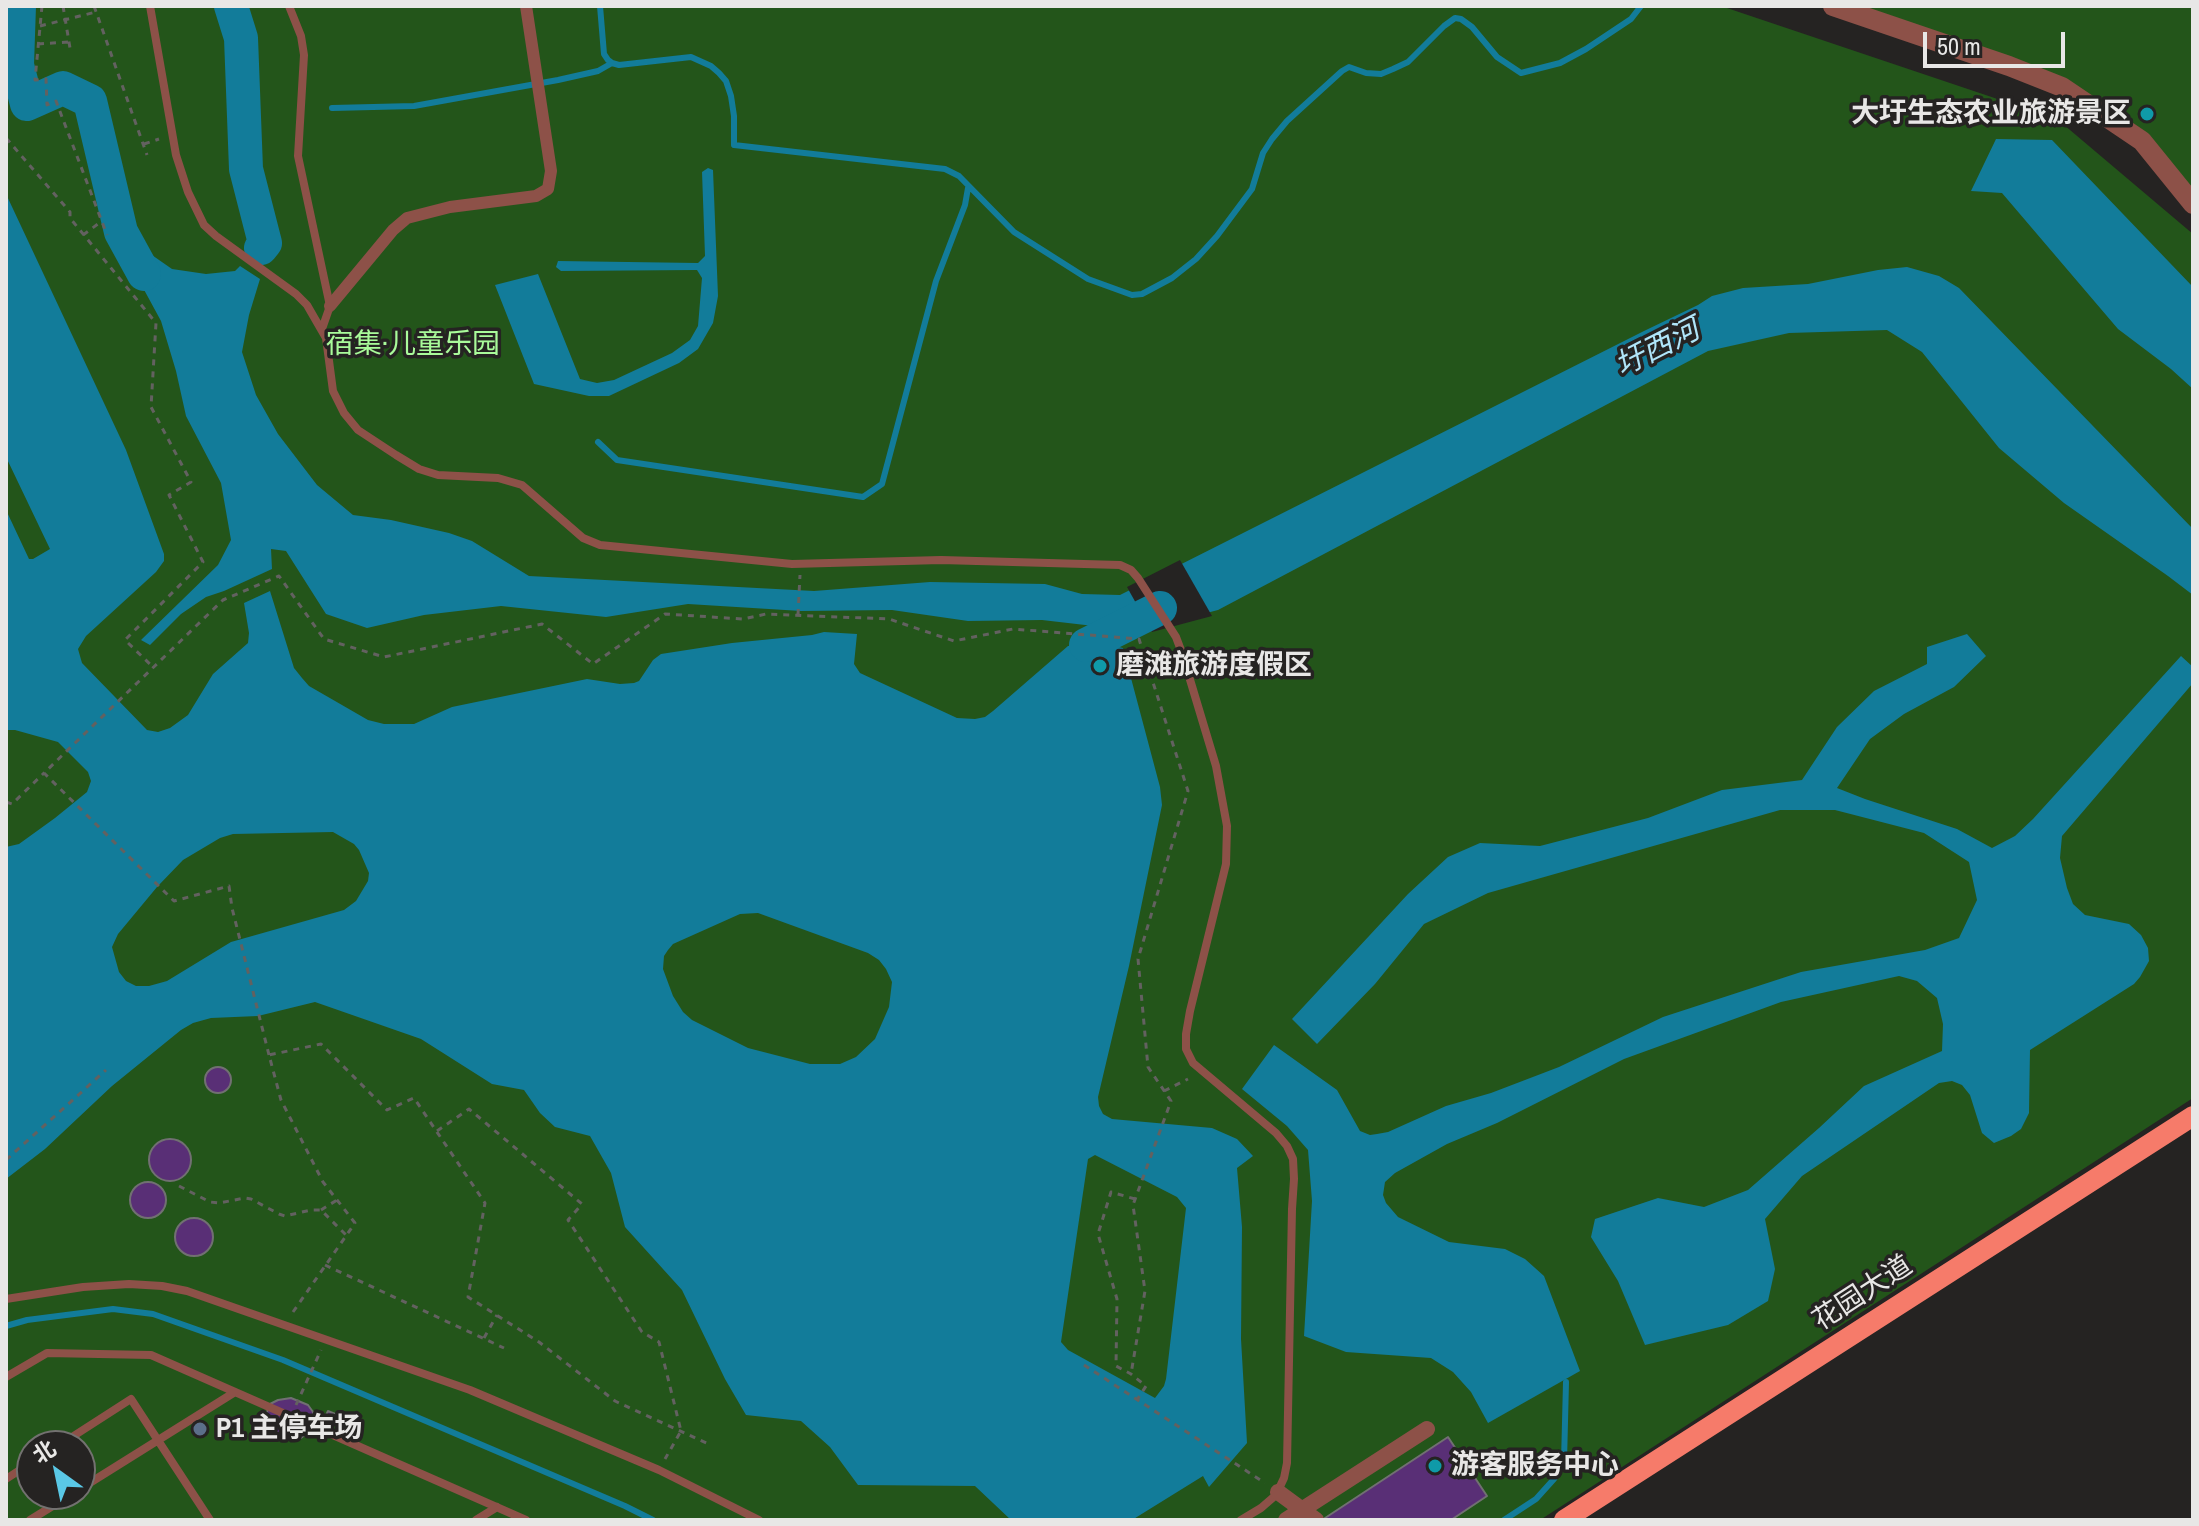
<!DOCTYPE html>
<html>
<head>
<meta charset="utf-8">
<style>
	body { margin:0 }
	#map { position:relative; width:2199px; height:1526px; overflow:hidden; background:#252322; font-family:"Archivo Narrow","Noto Sans SC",sans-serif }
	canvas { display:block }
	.frame { position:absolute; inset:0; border:8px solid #e8e7e6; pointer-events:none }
	.north { position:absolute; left:16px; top:1430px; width:80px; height:80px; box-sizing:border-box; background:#252322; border:2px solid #737170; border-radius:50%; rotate:327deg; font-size:22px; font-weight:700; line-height:32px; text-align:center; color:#e8e7e6 }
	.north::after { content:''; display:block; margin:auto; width:28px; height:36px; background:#5ac8e6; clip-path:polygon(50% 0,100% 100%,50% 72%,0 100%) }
	.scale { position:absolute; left:1923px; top:32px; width:142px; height:36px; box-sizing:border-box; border:4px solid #e8e7e6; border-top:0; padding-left:10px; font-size:24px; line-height:28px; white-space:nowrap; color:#e8e7e6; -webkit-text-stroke:6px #252322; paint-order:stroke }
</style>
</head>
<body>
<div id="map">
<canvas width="2199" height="1526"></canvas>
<div class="frame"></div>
<div class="north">北</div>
<div class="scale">50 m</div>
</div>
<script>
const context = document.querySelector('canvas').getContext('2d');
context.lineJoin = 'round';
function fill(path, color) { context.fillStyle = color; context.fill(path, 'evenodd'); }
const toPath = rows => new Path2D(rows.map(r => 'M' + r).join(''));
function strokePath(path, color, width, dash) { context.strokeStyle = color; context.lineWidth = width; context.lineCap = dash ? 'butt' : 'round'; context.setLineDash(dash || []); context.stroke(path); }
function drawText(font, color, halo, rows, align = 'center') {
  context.font = font + ' "Archivo Narrow","Noto Sans SC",sans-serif'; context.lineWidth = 7; context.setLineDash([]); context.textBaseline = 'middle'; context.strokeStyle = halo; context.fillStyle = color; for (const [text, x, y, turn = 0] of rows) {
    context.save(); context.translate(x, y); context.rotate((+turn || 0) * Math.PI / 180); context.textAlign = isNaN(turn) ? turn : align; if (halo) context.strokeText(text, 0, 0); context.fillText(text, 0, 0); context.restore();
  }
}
fill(toPath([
	[6,6,1721,6,2057,119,2193,234,2193,1098,1540,1520,6,1520],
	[32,1446,80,1446,80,1494,32,1494],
	[1833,6,2193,6,2193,204,2142,141,2062,87]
]), '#23551a');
fill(toPath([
	[1996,139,2052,140,2193,287,2193,389,2171,369,2118,329,2002,193,1971,191],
	[708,168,713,170,718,296,713,323,698,349,679,363,609,396,589,396,534,384,495,285,538,274,580,379,597,383,614,380,672,353,690,340,698,326,702,278,697,270,561,271,556,267,558,261,698,263,705,256,702,172],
	[6,194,126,450,164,554,164,561,156,572,86,636,78,649,82,663,147,730,158,732,170,728,188,715,213,674,248,643,249,633,244,603,270,591,294,668,302,678,309,686,368,720,384,724,414,724,452,707,587,679,620,684,634,683,639,681,653,660,661,654,732,643,812,635,824,632,857,634,854,664,860,673,957,718,975,719,985,717,993,711,1068,646,1110,645,1123,648,1160,787,1162,805,1129,966,1098,1097,1099,1106,1103,1114,1112,1119,1212,1128,1237,1139,1253,1156,1237,1168,1242,1227,1241,1339,1247,1443,1209,1487,1203,1476,1132,1520,1011,1520,975,1486,858,1485,830,1447,801,1421,746,1415,725,1379,682,1290,625,1227,611,1173,590,1136,555,1127,540,1113,524,1090,492,1084,421,1039,315,1002,258,1016,211,1018,193,1023,181,1030,112,1086,45,1149,6,1179,6,847,19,844,55,818,87,792,91,781,88,772,58,742,15,730,6,730,6,510,29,559,33,559,50,549,6,457],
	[333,832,354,844,359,850,369,873,368,881,356,901,344,910,231,942,167,981,149,986,136,986,126,981,119,972,112,947,118,934,157,887,183,860,220,838,233,834],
	[758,913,868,953,879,960,886,969,892,982,889,1007,875,1039,856,1057,840,1064,810,1064,748,1048,692,1020,683,1012,673,996,663,969,664,956,668,950,673,944,740,914],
	[1095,1155,1177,1197,1186,1208,1166,1379,1164,1386,1155,1398,1068,1350,1061,1342,1088,1159],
	[130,228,149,253,172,269,206,274,235,271,240,266,260,279,249,315,242,352,256,395,278,434,317,485,353,515,391,520,449,533,472,541,529,576,814,591,930,582,1045,584,1082,594,1120,595,1644,331,1698,305,1712,296,1743,288,1808,284,1878,270,1907,267,1939,276,1959,288,2193,529,2193,595,2168,576,2064,503,1999,448,1922,352,1887,330,1789,333,1708,351,1218,610,1137,631,1042,620,968,621,892,610,801,611,688,604,606,617,501,606,424,615,367,628,326,614,286,551,271,549,272,569,224,591,206,597,181,614,150,645,141,640,218,565,231,540,221,483,186,416,176,371,161,321,117,240],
	[1967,634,1986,656,1954,687,1904,714,1870,739,1837,788,1865,799,1957,829,1992,848,2015,836,2033,819,2181,656,2193,667,2193,683,2062,836,2060,858,2067,888,2073,904,2085,915,2129,924,2141,935,2148,948,2149,961,2140,977,2134,984,2030,1050,2029,1113,2021,1129,2011,1136,1994,1143,1982,1133,1970,1095,1962,1085,1952,1081,1939,1083,1802,1176,1765,1219,1775,1269,1768,1301,1728,1325,1645,1345,1618,1281,1591,1237,1595,1219,1658,1198,1704,1207,1748,1190,1819,1128,1864,1086,1942,1051,1943,1024,1937,998,1917,981,1899,976,1781,1002,1624,1059,1497,1123,1447,1144,1395,1173,1385,1182,1383,1195,1386,1203,1398,1217,1449,1242,1505,1249,1525,1259,1544,1276,1580,1371,1488,1423,1471,1392,1453,1372,1431,1358,1346,1352,1304,1336,1312,1201,1308,1150,1287,1126,1242,1089,1274,1045,1337,1090,1360,1131,1370,1135,1377,1134,1388,1132,1446,1106,1491,1093,1559,1067,1663,1017,1801,972,1925,950,1959,938,1977,900,1969,862,1924,833,1835,810,1780,810,1488,893,1424,924,1375,984,1317,1044,1292,1019,1408,894,1448,857,1480,843,1540,846,1648,818,1722,790,1802,780,1837,727,1874,691,1927,664,1927,647]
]), '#127c9a');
fill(toPath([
	[1180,560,1212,616,1152,632,1127,587]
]), '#252322');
strokePath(toPath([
	[600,6,604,54,608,60,612,63,619,65,691,57,711,66,719,73,726,81,731,96,734,116,734,145,945,169,959,176,1014,232,1088,279,1132,295,1142,294,1172,278,1196,259,1217,236,1252,189,1263,153,1272,139,1287,121,1342,71,1349,67,1366,73,1381,74,1393,69,1408,62,1444,26,1455,18,1461,19,1472,27,1497,57,1521,73,1560,63,1586,49,1631,19,1641,6],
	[332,108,414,106,558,80,598,71,612,63],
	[598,442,617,460,863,497,882,484,936,281,965,205,968,188],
	[6,1326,27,1320,113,1309,153,1314,283,1360,625,1506,653,1520],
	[1504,1520,1536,1499,1554,1479,1564,1462,1566,1382]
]), '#127c9a', 6);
strokePath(toPath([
	[19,6,17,65,27,104,63,88,90,101,121,232,144,274],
	[231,6,241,38,246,169,265,243,261,248],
	[1086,645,1160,608]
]), '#127c9a', 34);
const building = toPath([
	'205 1080a13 13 0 1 1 26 0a13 13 0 1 1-26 0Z',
	'149 1160a21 21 0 1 1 42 0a21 21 0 1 1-42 0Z',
	'130 1200a18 18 0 1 1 36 0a18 18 0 1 1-36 0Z',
	'175 1237a19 19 0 1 1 38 0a19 19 0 1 1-38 0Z',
	[291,1398,308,1405,313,1412,314,1421,312,1429,301,1438,294,1439,284,1437,275,1431,269,1420,267,1412,270,1404,278,1400,291,1398],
	[328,1411,352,1421,348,1431,324,1420,328,1411],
	[1448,1437,1487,1496,1451,1520,1322,1520,1448,1437]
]);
fill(building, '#592f76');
strokePath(building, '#717072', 2);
strokePath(toPath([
	[42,6,35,80,46,79,47,105,56,101,107,235],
	[63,6,70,48],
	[94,6,147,155],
	[40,26,96,12],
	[38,44,69,42],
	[6,138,70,212,70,218,156,323,151,407,191,482,169,495,203,562,125,640,153,667],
	[144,144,159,139],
	[83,235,102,221],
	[798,615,800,575],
	[6,802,12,804,44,773],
	[269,1055,232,908,229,886,174,901,44,773,223,600,279,576,324,639,384,657,542,624,593,664,665,614,743,619,766,614,889,619,954,641,1013,629,1139,639,1188,791,1138,959,1148,1067,1171,1101,1133,1205,1145,1291,1131,1374],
	[1164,1091,1188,1079],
	[437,1131,469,1109,582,1204,568,1220,642,1332,659,1342,681,1431,665,1459],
	[6,1160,106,1070],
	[179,1186,210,1202,219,1203,245,1198,251,1199,279,1214,285,1216,311,1210,321,1210,346,1235],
	[1135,1199,1111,1192,1098,1234,1117,1299,1116,1366,1131,1374,1146,1386,1137,1400],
	[321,1210,337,1200],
	[325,1265,504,1348],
	[293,1312,355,1223,323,1182,281,1100,269,1055,321,1044,387,1110,414,1098,485,1203,468,1297,539,1342,615,1401,711,1445],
	[484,1338,497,1315],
	[1084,1365,1265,1483],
	[296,1405,321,1350]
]), '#636160', 3, [6, 6]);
strokePath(toPath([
	[150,6,176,155,188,192,204,225,216,236,296,294,307,305,326,338,333,391,344,413,358,430,396,455,419,469,438,475,498,478,522,485,583,538,600,545,792,564,941,560,1120,565,1131,570,1138,578,1176,637,1182,653,1216,766,1227,826,1226,864,1190,1011,1186,1034,1186,1049,1193,1063,1276,1133,1287,1146,1293,1159,1294,1179,1292,1209,1287,1463,1284,1478,1276,1495,1261,1508,1241,1520],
	[289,6,301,36,304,55,298,156,330,306,322,329],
	[6,1299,83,1287,129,1284,162,1286,187,1291,470,1390,659,1470,759,1520],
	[6,1377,47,1353,151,1355,526,1520],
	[58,1446,131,1399,210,1520],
	[6,1479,32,1462],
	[80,1489,235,1392],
	[30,1520,72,1494],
	[476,1520,497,1507]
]), '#8d5148', 8);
strokePath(toPath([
	[330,306,393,230,407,218,450,207,536,196,548,189,551,171,526,6]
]), '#8d5148', 12);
strokePath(toPath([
	[1278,1492,1316,1520],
	[1286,1520,1427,1429]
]), '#8d5148', 16);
strokePath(toPath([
	[1833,6,2009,66,2062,87,2142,141,2193,204]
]), '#8d5148', 20);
strokePath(toPath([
	[1564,1520,2193,1116]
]), '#f67b6a', 20);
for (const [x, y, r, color] of [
	[2147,114,8,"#0f9aa8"],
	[1100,666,8,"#0f9aa8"],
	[200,1429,8,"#5c6f8a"],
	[1435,1466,8,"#0f9aa8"]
]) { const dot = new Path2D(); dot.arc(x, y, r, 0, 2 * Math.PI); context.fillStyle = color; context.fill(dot); strokePath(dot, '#252322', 3); }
drawText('bold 28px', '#e8e7e6', '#252322', [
	["大圩生态农业旅游景区",2131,114,"right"],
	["磨滩旅游度假区",1116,666],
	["P1 主停车场",216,1429],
	["游客服务中心",1451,1466]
], 'left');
drawText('28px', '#a9fb9a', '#252322', [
	["宿集·儿童乐园",413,345]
]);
drawText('28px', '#e8e7e6', '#252322', [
	["花园大道",1863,1294,-33]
]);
drawText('italic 30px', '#b0e5f9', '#252322', [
	["圩西河",1658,349,-27]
]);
</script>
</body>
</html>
